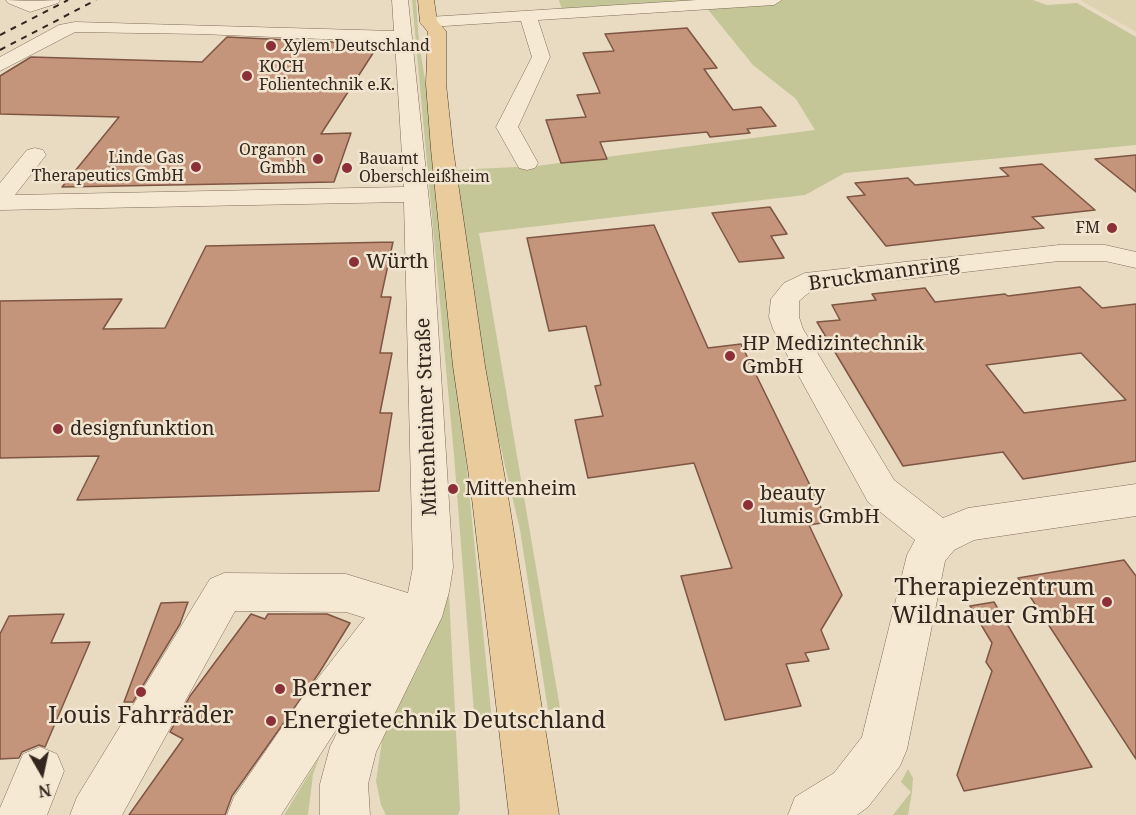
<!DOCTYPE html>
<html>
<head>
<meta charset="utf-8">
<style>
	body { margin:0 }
	#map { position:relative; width:1136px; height:815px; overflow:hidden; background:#e9dbc2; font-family:"Noto Serif",serif }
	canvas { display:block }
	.north { position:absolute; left:12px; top:743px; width:60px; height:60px; -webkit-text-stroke:4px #f1e5d0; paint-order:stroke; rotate:171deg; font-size:16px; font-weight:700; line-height:24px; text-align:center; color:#32261e }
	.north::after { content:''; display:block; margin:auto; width:21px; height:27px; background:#32261e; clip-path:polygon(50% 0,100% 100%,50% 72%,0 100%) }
</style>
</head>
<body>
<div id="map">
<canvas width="1136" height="815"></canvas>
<div class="north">N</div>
</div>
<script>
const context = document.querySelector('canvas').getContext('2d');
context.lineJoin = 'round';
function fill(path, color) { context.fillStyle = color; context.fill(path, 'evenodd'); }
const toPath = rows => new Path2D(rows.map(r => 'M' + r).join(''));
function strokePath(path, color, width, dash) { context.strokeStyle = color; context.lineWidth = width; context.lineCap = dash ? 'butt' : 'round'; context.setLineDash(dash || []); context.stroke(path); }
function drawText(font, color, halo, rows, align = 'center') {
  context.font = font + ' "Noto Serif",serif'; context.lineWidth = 5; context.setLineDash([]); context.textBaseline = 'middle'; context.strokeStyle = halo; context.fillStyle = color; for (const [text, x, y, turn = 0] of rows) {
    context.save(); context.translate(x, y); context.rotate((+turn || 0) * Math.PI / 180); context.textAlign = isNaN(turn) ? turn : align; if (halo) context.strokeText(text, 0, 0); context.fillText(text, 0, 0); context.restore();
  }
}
fill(toPath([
	[1080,0,1136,0,1136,32]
]), '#ded3b0');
fill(toPath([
	[412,0,416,0,419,43,430,110,456,359,492,722,483,724,478,722,474,712,454,455],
	[559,0,1033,0,1047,5,1077,3,1136,37,1136,145,845,173,805,195,479,233,560,708,548,710,520,530,488,393,457,194,456,170,536,166,815,130,796,99,753,65,705,6,564,16],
	[448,575,460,809,458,815,386,815,381,805,376,781,383,734,393,710,419,666,440,618],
	[320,756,313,774,308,815,284,815],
	[908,769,913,778,912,792,908,815,893,815,911,792,901,782]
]), '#c4c697');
const building = toPath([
	[687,28,717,68,704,69,733,110,761,107,776,126,747,129,750,133,710,137,707,132,600,142,607,159,561,163,546,120,586,117,577,95,600,93,583,53,614,51,605,34,687,28],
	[227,37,354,43,351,46,377,47,321,134,351,133,334,182,62,187,119,117,0,114,0,76,31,57,202,62,227,37],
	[1136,155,1136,192,1095,159,1136,155],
	[1042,164,1095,210,1032,217,1044,228,886,246,847,197,865,195,855,183,908,178,915,185,1009,176,1000,168,1042,164],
	[770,207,787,234,771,236,784,258,739,262,712,213,770,207],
	[654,225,708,348,741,344,828,522,809,525,842,595,821,630,829,649,805,653,809,661,786,664,801,706,725,720,681,576,732,568,694,463,588,478,575,420,603,416,595,386,601,385,586,326,549,331,527,238,654,225],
	[393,242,381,297,391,297,380,353,392,353,380,413,392,413,379,491,77,500,99,456,0,458,0,301,122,299,103,329,165,328,206,246,393,242],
	[1080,287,1102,308,1136,304,1136,461,1023,479,1003,452,903,466,817,322,840,320,832,305,876,300,872,294,925,288,935,302,1005,294,1008,296,1080,287],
	[1081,353,1126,400,1024,413,986,365,1081,353],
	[1124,560,1136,576,1136,759,1018,578,1124,560],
	[188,602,180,624,133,702,124,702,161,603,188,602],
	[994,602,1092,767,964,791,957,775,992,671,986,662,992,643,970,606,994,602],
	[64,614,51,643,90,642,45,747,39,745,22,752,19,758,0,759,0,634,9,616,64,614],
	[251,614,265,619,268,614,327,614,350,623,319,673,232,796,225,815,129,815,183,739,170,732,190,696,251,614]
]);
fill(building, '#c4947b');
strokePath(building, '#7e5643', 1.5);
const minor = toPath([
	[6,0,31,1,60,0,58,3,30,12,8,3,6,0],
	[392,0,408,0,432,230,453,567,449,592,442,617,376,752,368,784,370,815,320,815,320,784,330,747,347,713,281,815,227,815,234,797,300,701,365,618,346,612,235,611,122,815,70,815,77,797,210,579,224,573,346,574,408,593,413,567,404,202,0,210,0,183,27,150,35,148,43,150,46,155,15,195,404,187,395,42,201,34,75,32,0,71,0,57,59,25,75,22,394,31,392,0],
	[697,0,782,0,774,5,538,20,550,57,518,127,538,163,535,168,527,170,519,168,496,127,532,57,521,21,429,27,423,26,420,22,423,18,429,17,697,0],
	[1059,245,1105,245,1136,252,1136,268,1105,261,1059,261,812,290,799,301,799,317,803,329,894,480,943,518,968,508,1136,484,1136,516,974,540,954,550,945,561,907,749,900,766,868,807,857,815,788,815,795,797,834,773,862,737,907,555,915,540,868,502,773,329,769,317,771,299,784,283,805,273,1059,245],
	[40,747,57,754,64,771,47,815,0,815,0,808,23,754,40,747]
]);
const major = toPath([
	[418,0,434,0,437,21,446,31,446,84,453,149,485,366,507,490,559,815,509,815,471,490,453,366,431,149,426,84,428,32,420,22,418,0]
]);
strokePath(minor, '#816c5b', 1);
strokePath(major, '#4f3b2f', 1);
fill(minor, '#f5e9d4');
fill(major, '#eacc9c');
strokePath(toPath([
	[0,35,68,0],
	[0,50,96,0]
]), '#32261e', 2, [6, 6]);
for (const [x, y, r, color] of [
	[271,46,6,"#8b3037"],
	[247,76,6,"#8b3037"],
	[318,159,6,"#8b3037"],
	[196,167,6,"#8b3037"],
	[347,168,6,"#8b3037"],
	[1112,228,6,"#8b3037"],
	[354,262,6,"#8b3037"],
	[730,356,6,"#8b3037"],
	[58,429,6,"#8b3037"],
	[453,489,6,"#8b3037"],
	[748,505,6,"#8b3037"],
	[1107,602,6,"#8b3037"],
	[280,689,6,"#8b3037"],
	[141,692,6,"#8b3037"],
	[271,721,6,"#8b3037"]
]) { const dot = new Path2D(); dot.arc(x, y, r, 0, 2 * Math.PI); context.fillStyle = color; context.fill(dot); strokePath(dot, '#f1e5d0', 2); }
drawText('16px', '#32261e', '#f1e5d0', [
	["Xylem Deutschland",283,46],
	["KOCH",259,67],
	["Folientechnik e.K.",259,85],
	["Organon",306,150,"right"],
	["Gmbh",306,168,"right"],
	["Linde Gas",184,158,"right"],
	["Therapeutics GmbH",184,176,"right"],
	["Bauamt",359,159],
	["Oberschleißheim",359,177],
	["FM",1100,228,"right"]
], 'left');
drawText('20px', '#32261e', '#f1e5d0', [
	["Würth",366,262],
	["HP Medizintechnik",742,344],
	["GmbH",742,367],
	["designfunktion",70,429],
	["Mittenheim",465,489],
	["beauty",760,494],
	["lumis GmbH",760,517]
], 'left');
drawText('20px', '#32261e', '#f1e5d0', [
	["Bruckmannring",884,274,-8],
	["Mittenheimer Straße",427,417,-92]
]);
drawText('24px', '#32261e', '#f1e5d0', [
	["Therapiezentrum",1095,588,"right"],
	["Wildnauer GmbH",1095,616,"right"],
	["Berner",292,689],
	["Louis Fahrräder",141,716,"center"],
	["Energietechnik Deutschland",283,721]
], 'left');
</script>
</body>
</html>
